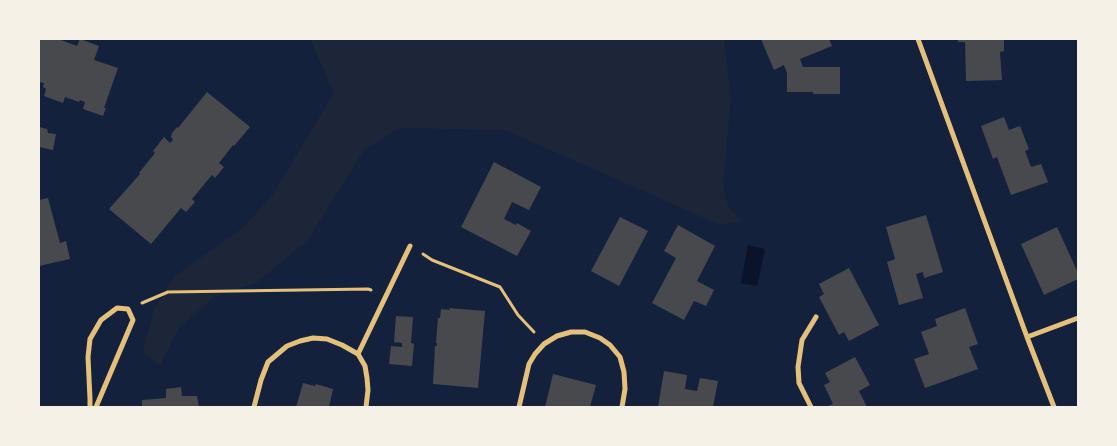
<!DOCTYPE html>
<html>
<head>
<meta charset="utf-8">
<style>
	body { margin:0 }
	#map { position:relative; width:1117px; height:446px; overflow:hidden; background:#14213d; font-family:Montserrat,sans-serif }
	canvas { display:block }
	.frame { position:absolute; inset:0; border:40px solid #f6f1e7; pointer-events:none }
</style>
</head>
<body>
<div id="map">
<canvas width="1117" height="446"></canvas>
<div class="frame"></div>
</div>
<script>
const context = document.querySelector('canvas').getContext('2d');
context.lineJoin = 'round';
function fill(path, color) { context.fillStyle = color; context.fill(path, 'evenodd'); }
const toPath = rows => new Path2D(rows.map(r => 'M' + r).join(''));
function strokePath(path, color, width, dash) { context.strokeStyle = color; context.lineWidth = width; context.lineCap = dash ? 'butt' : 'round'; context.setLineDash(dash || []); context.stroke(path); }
fill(toPath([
	[310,39,724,39,731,97,723,185,728,206,742,222,720,225,505,130,400,128,364,150,307,241,256,283,215,296,179,328,160,365,143,352,154,309,175,276,245,226,273,194,334,93]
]), '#1d2539');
fill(toPath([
	[748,245,765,249,757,286,741,283]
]), '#0b132b');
fill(toPath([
	[39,39,58,39,77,46,80,39,99,46,94,60,118,68,104,108,106,108,103,116,83,109,85,102,80,100,79,102,65,97,63,103,44,96,46,89,43,87,44,83,39,82],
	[761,39,829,39,832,46,800,59,803,67,840,67,840,94,813,94,813,92,787,92,787,73,784,65,774,70],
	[958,39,1004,39,1004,51,1000,52,1002,80,966,81,965,42,958,42],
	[207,92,250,127,234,146,233,145,219,163,224,167,215,178,212,175,192,199,195,202,186,212,181,208,151,244,109,209,140,174,139,173,155,153,153,151,164,137,170,143,173,140,171,137,172,133,177,127,178,128],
	[1004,117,1009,130,1020,126,1029,149,1025,151,1031,167,1041,164,1048,182,1011,195,997,157,993,159,981,126],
	[39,127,47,129,48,133,56,134,53,150,39,147],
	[494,162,541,187,529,210,512,202,504,219,516,225,517,223,531,231,517,256,461,227],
	[48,198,60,243,66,241,70,259,39,266,39,200],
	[926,215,943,272,924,278,923,272,916,274,923,298,899,305,887,262,895,259,886,227],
	[620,217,648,231,619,286,591,271],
	[678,225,715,246,697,281,714,290,706,306,694,301,684,320,652,303,676,258,664,251],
	[1057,227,1078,273,1078,279,1044,295,1021,244],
	[849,268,879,325,849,341,844,332,839,335,819,297,824,294,819,284],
	[449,308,485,311,478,388,433,384,435,346,437,346,437,343,436,343,438,318,440,318,441,309,450,310],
	[965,308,978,344,969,347,978,369,925,388,914,359,929,354,921,332,937,326,935,319],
	[396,316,413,317,411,343,414,344,412,366,389,364,391,346,402,347,402,343,394,342],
	[855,357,870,385,859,391,867,407,829,407,828,406,833,404,824,385,830,382,825,373],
	[664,371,687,375,685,389,697,391,700,378,718,381,713,407,658,407],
	[553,374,596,385,590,407,545,407],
	[303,383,315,386,316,384,333,389,329,407,296,407],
	[181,387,182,396,197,396,199,407,142,407,142,400,166,398,166,389]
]), '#48494c');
strokePath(toPath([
	[423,254,432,260,500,287,518,315,534,332],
	[142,303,168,292,368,289,371,290]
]), '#e5c07b', 3);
strokePath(toPath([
	[918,39,1027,337],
	[358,354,410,246],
	[90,407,90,399,88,357,90,339,101,320,117,308,128,309,133,320,96,407],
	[254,407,261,380,268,362,287,346,300,341,313,338,327,339,342,345,358,354,365,366,367,378,368,390,366,407],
	[519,407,529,364,535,354,544,344,557,336,571,332,585,332,600,338,610,345,620,357,624,372,625,389,622,407],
	[811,407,799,383,798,367,802,340,816,317],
	[1054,407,1027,337,1078,318]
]), '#e5c07b', 5);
</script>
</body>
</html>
